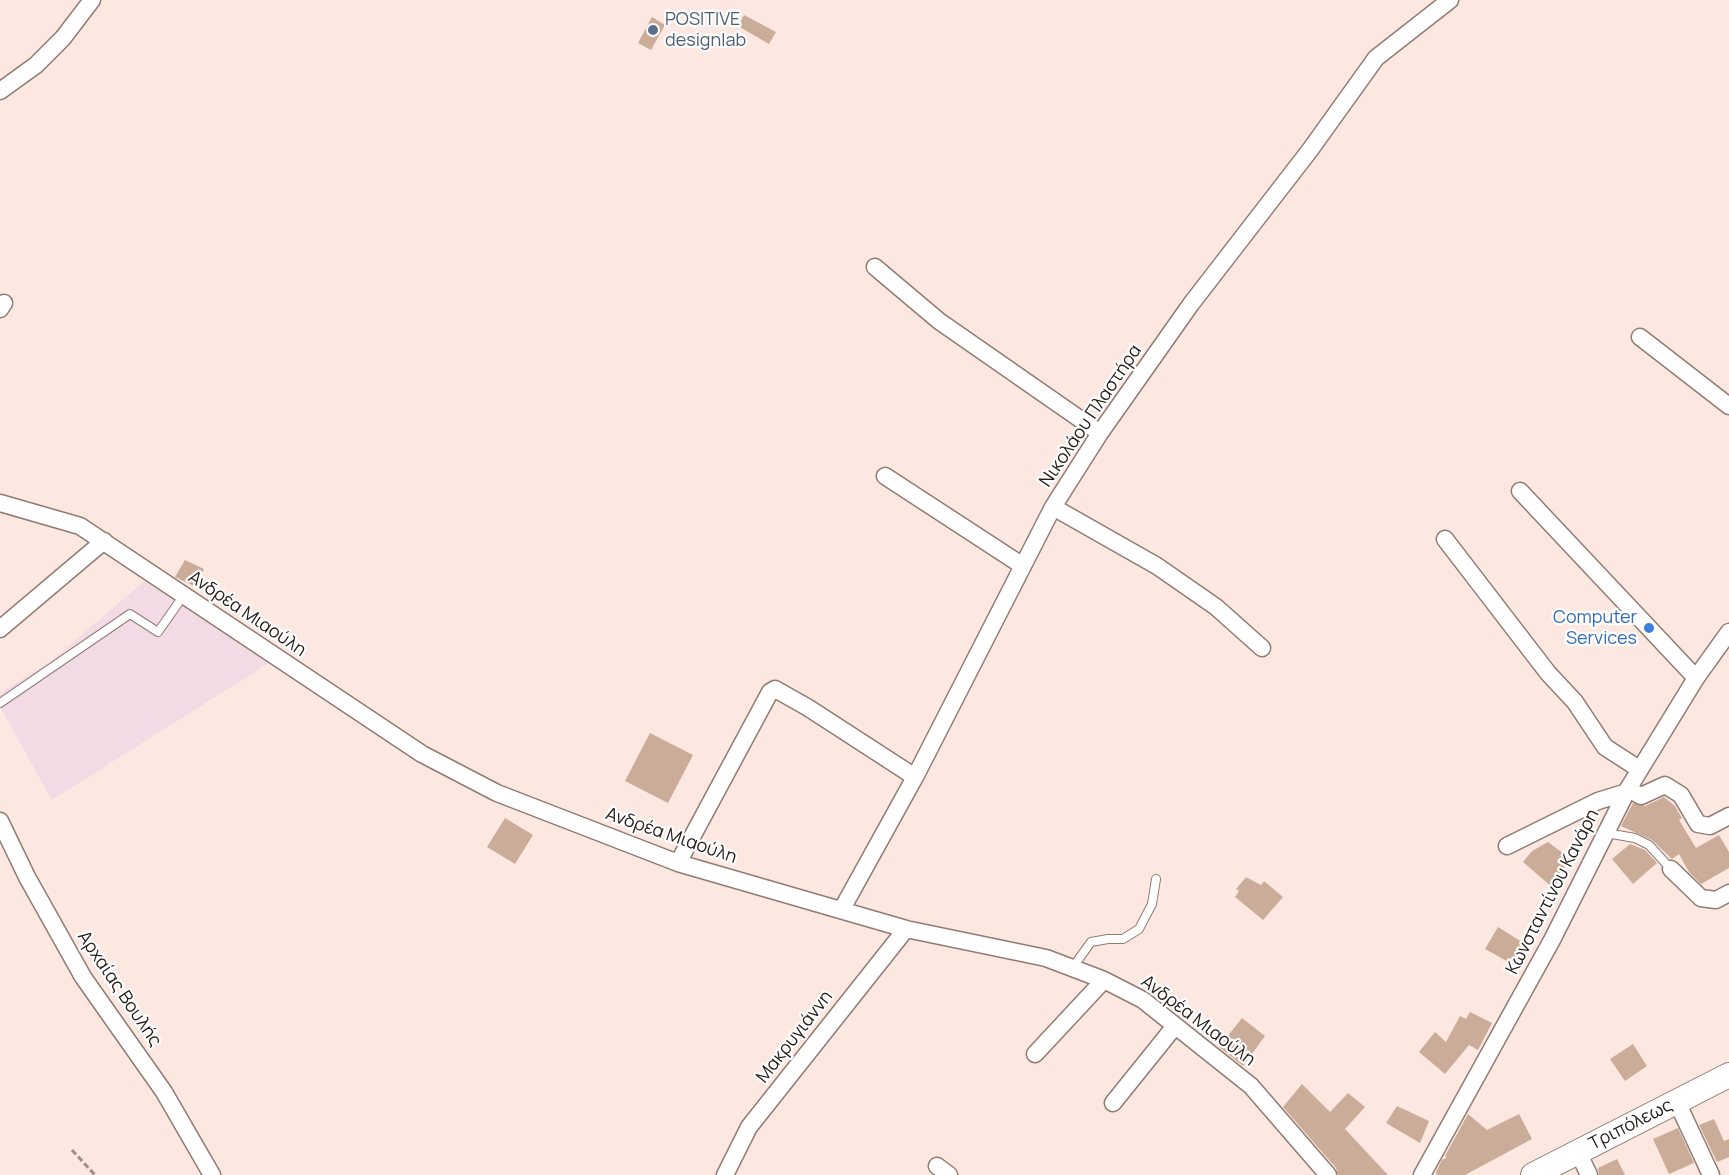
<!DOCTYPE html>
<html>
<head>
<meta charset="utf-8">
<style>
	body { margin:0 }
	canvas { display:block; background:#fce8e0 }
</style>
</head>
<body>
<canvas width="1729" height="1175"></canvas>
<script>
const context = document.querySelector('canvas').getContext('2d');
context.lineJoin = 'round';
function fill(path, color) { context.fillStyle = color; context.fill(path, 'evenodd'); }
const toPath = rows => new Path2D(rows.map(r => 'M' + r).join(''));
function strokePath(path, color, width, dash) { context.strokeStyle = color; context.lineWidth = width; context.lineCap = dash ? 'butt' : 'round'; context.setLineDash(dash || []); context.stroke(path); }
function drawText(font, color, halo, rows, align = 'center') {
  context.font = font + ' Manrope,sans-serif'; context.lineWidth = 4.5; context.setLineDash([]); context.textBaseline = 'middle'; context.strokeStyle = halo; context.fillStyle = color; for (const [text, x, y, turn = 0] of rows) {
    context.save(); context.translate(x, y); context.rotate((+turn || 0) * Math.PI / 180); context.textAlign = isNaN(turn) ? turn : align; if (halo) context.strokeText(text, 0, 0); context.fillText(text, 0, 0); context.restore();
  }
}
fill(toPath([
	[147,579,272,661,52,800,0,707,0,693,51,661]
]), '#f3dbe5');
fill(toPath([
	[744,15,776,32,769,44,738,26],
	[652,17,665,25,651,50,638,43],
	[185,560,204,569,196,587,175,577],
	[650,733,693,755,668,803,625,781],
	[1664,797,1675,806,1682,818,1679,820,1696,848,1719,835,1729,852,1729,868,1701,884,1689,872,1679,854,1672,859,1652,840,1621,826,1633,803,1645,806],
	[505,818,533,835,515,864,487,847],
	[1548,842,1568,857,1568,863,1559,874,1562,877,1553,888,1523,862,1532,851],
	[1630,844,1645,850,1657,863,1633,884,1612,859],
	[1246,877,1261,885,1264,881,1283,897,1263,920,1235,897,1239,891,1236,889],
	[1498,927,1525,944,1514,965,1485,949],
	[1470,1012,1492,1023,1478,1050,1469,1045,1445,1074,1419,1052,1435,1032,1446,1042,1460,1016,1466,1019],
	[1242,1018,1265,1036,1243,1066,1219,1047],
	[1633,1044,1647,1066,1625,1081,1610,1059],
	[1302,1084,1330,1112,1348,1093,1365,1107,1345,1129,1388,1175,1338,1175,1336,1168,1283,1107],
	[1397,1106,1429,1121,1420,1143,1386,1123],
	[1468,1114,1487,1130,1519,1114,1532,1139,1465,1175,1437,1175,1436,1172,1442,1160,1447,1157,1445,1156],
	[1714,1119,1724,1141,1729,1139,1729,1157,1717,1162,1699,1125],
	[1678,1128,1694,1163,1669,1174,1653,1139],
	[1617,1159,1625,1175,1599,1175,1598,1168]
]), '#caac98');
const lane = toPath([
	[0,703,130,614,158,632,184,595],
	[1606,833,1635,838,1649,845,1671,869],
	[1073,967,1091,942,1108,939,1123,939,1139,929,1152,904,1156,879]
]);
const street = toPath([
	[0,91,36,65,63,38,92,0],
	[875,267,939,321,1100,433],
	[0,309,4,303],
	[1640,337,1729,406],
	[885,476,1023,566],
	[1520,491,1696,678],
	[0,503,80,526,422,754,497,793,678,863,906,929,1046,958,1104,980,1143,1000,1251,1086,1328,1175],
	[1053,507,1157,566,1216,607,1262,648],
	[1445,539,1548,673,1575,702,1605,747,1639,769],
	[0,629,104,541],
	[1628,789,1641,796,1665,785,1681,795,1698,824,1710,826,1729,816],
	[0,821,27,877,83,977,164,1092,212,1175],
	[1507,846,1598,801,1627,792],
	[678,863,770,692,775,689,807,707,915,777],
	[1671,869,1701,898,1716,900,1729,893],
	[842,909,915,777,1053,507,1100,433,1191,304,1310,150,1376,58,1450,0],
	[1035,1054,1104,980],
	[1677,1102,1711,1175],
	[1113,1103,1175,1026],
	[1578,1152,1589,1175],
	[937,1166,949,1175],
	[725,1175,749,1127,906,929],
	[1422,1175,1552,940,1628,789,1696,678,1729,632]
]);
const secondary = toPath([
	[1533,1175,1729,1075]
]);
strokePath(lane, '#917b72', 10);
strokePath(street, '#917b72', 19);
strokePath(secondary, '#917b72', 26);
strokePath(toPath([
	[72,1150,95,1175]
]), '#9e8f89', 3, [6, 3]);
strokePath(lane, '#fff', 8);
strokePath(street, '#fff', 16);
strokePath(secondary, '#fff', 24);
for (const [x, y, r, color] of [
	[653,30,6,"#5c6f8a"],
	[1649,628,6,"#3f7fe0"]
]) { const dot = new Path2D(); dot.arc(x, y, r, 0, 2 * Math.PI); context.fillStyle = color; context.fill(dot); strokePath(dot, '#fff', 2); }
drawText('18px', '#4e5e75', '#fff', [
	["POSITIVE",665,20],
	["designlab",665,41]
], 'left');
drawText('18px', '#241c18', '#fff', [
	["Νικολάου Πλαστήρα",1091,416,-56],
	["Ανδρέα Μιαούλη",247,614,34],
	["Ανδρέα Μιαούλη",671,836,19],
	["Κωνσταντίνου Κανάρη",1553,892,-63],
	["Αρχαίας Βουλής",119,989,56],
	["Ανδρέα Μιαούλη",1198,1021,37],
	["Μακρυγιάννη",795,1037,-52],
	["Τριπόλεως",1631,1125,-27]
]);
drawText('18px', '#366cbe', '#fff', [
	["Computer",1637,618],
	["Services",1637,639]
], 'right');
</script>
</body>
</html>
